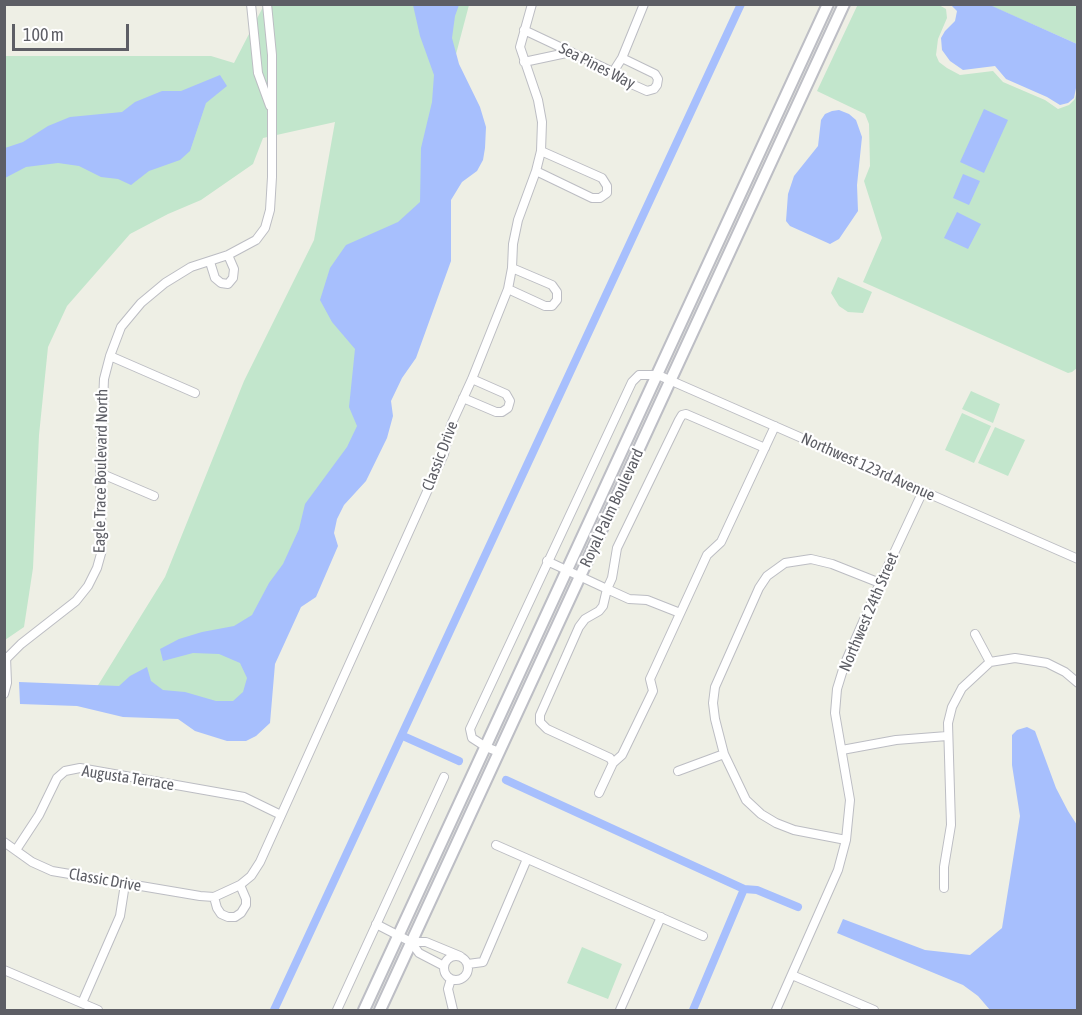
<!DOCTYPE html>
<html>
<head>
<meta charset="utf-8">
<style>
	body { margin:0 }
	#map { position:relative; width:1082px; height:1015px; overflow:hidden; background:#eeefe5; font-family:"Asap Condensed",sans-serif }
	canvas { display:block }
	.frame { position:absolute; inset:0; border:6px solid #5d5e65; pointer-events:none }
	.scale { position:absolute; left:12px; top:24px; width:117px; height:27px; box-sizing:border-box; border:3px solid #5d5e65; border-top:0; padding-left:8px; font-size:18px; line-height:21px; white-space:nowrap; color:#5d5e65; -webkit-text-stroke:4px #fff; paint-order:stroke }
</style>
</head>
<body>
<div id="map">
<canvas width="1082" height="1015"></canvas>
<div class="frame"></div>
<div class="scale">100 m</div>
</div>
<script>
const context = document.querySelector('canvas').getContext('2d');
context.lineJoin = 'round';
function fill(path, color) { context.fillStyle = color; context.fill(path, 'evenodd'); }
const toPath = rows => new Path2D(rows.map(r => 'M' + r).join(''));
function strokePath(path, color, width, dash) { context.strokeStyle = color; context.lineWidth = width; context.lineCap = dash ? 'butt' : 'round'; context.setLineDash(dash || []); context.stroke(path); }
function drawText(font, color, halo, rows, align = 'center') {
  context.font = font + ' "Asap Condensed",sans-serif'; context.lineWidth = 4.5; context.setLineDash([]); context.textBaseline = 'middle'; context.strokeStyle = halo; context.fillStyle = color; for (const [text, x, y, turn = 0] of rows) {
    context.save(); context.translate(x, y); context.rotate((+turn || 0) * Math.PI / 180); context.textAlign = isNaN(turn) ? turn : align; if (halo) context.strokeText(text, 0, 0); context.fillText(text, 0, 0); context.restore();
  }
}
fill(toPath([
	[858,4,939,5,946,9,947,18,938,39,936,55,939,62,947,68,960,75,993,71,1003,82,1045,100,1058,109,1069,105,1075,99,1077,90,1078,367,1072,372,1068,373,863,282,882,238,864,181,870,166,869,124,865,114,817,91],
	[264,5,469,5,451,73,425,293,235,717,92,695,165,577,244,381,314,240,335,122,263,138,253,164,201,200,168,214,130,234,67,306,48,347,39,435,33,568,24,627,5,640,5,56,211,56,234,63],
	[989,5,1077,5,1077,44],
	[838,277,872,292,863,313,848,312,839,306,831,293],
	[971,391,1000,404,993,423,962,409],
	[962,413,991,426,974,463,945,450],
	[995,427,1025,440,1008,476,978,463],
	[582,947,622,964,608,999,567,983]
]), '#c2e6cc');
fill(toPath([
	[413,5,459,5,455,16,452,38,459,64,480,107,486,127,485,148,483,160,477,171,462,182,451,200,451,261,416,358,402,378,391,401,393,416,387,438,366,481,344,505,337,519,334,533,338,546,316,597,301,607,275,664,270,723,256,736,246,741,227,741,195,731,178,719,123,717,77,706,20,704,19,682,119,686,130,676,147,667,151,681,163,690,185,692,216,701,233,701,243,692,247,678,240,663,219,654,193,653,163,661,160,649,179,639,202,632,234,626,252,615,269,583,283,564,299,529,305,504,347,447,357,426,349,407,355,349,332,322,320,300,330,268,346,245,398,222,420,202,421,148,432,102,434,75,420,36],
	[951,5,990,5,1077,44,1077,83,1074,98,1068,103,1060,105,1047,97,1006,79,995,66,963,70,950,61,942,50,941,38,945,31,955,21,957,11],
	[220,75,227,86,206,103,190,151,180,160,149,171,131,185,118,179,101,177,79,166,58,163,26,167,5,178,5,148,23,142,48,126,70,117,122,112,135,102,162,91,181,91],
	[984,109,1008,120,984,173,960,162],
	[839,110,849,114,856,120,862,137,857,185,858,211,839,239,830,244,790,226,786,221,788,194,794,176,818,146,821,120,825,114,832,111],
	[963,174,980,181,969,205,953,198],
	[957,212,981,224,968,249,944,238],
	[1027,727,1035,731,1056,788,1068,811,1077,825,1077,1010,990,1010,978,996,963,985,837,933,843,919,925,950,970,955,1002,928,1020,816,1012,765,1012,735,1017,730]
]), '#a7bffd');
strokePath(toPath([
	[403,736,459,761],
	[506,780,744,889,693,1010],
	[744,889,757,890,798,907],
	[274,1010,741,4]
]), '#a7bffd', 8);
const street = toPath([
	[251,4,258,73,270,106],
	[524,30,613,72,627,82,647,91,654,89,657,85,658,79,655,74,622,58],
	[524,62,571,52],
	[613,72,622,58,644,4],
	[536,171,592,198,600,198,607,193,607,186,602,178,541,151],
	[210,262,215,278,221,283,228,284,233,278,234,269,228,255],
	[508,289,545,306,552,306,557,300,557,292,552,285,512,268],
	[110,356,195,393],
	[463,398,496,412,502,412,508,408,510,401,506,394,472,379],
	[100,473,154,496],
	[547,561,607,589,603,606,599,611,585,619,579,627,540,715,540,722,547,729,610,758,613,763],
	[680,613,647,600,629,599,607,589,612,578,617,548,679,420,682,415,686,414,765,448],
	[975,634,990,662],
	[4,661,21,644,76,601,88,586,97,568,102,550,100,473,104,379,110,356,121,327,141,303,165,283,191,267,228,255,256,240,265,228,270,210,272,177,272,55,267,4],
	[4,694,7,683,6,657],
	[842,750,896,740,947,736],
	[499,752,486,747,472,738,470,729,632,382,639,375,658,375,1078,559],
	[678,771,724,754],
	[599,793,613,763,622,755,653,691,650,679,707,555,721,542,775,426],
	[846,840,794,830,776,823,761,814,746,800,724,754,715,719,713,703,715,687,759,588,767,576,785,563,811,559,832,564,880,583],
	[4,842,32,862,52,871,200,896,214,897,240,885,251,876,260,862,444,454,451,425,472,379,508,289,512,268,513,244,518,220,536,171,541,151,542,122,538,100,520,47,532,4],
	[496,845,703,936],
	[16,850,39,815,57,778,65,771,80,768,244,797,281,815],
	[944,888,944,867,951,825,948,723,952,707,962,688,990,662,1015,658,1047,663,1065,672,1078,683],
	[214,897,217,908,221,914,228,917,235,917,241,913,246,905,246,899,240,885],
	[376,924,411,942,426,942,460,956],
	[411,942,419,953,444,966],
	'444 968a12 12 0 1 1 24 0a12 12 0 1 1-24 0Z',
	[468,964,483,962,527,859],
	[4,970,98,1010],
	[792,975,874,1010],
	[451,979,448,989,453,1010],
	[82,1003,120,916,125,884],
	[337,1010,444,777],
	[620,1010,661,917],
	[776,1010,838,870,846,840,850,800,835,713,837,689,845,663,880,583,923,491]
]);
const secondary = toPath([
	[364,1010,828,4],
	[380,1010,844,4]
]);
strokePath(street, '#bcbdc3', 10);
strokePath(secondary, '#bdbec5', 14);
strokePath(street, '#fff', 8);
strokePath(secondary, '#fff', 10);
drawText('16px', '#5d5e65', '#fff', [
	["Sea Pines Way",597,66,27],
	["Classic Drive",440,456,-69],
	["Northwest 123rd Avenue",868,467,24],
	["Eagle Trace Boulevard North",101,471,-89],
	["Royal Palm Boulevard",612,508,-65],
	["Northwest 24th Street",869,612,-67],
	["Augusta Terrace",128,778,9],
	["Classic Drive",105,880,10]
]);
</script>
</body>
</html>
